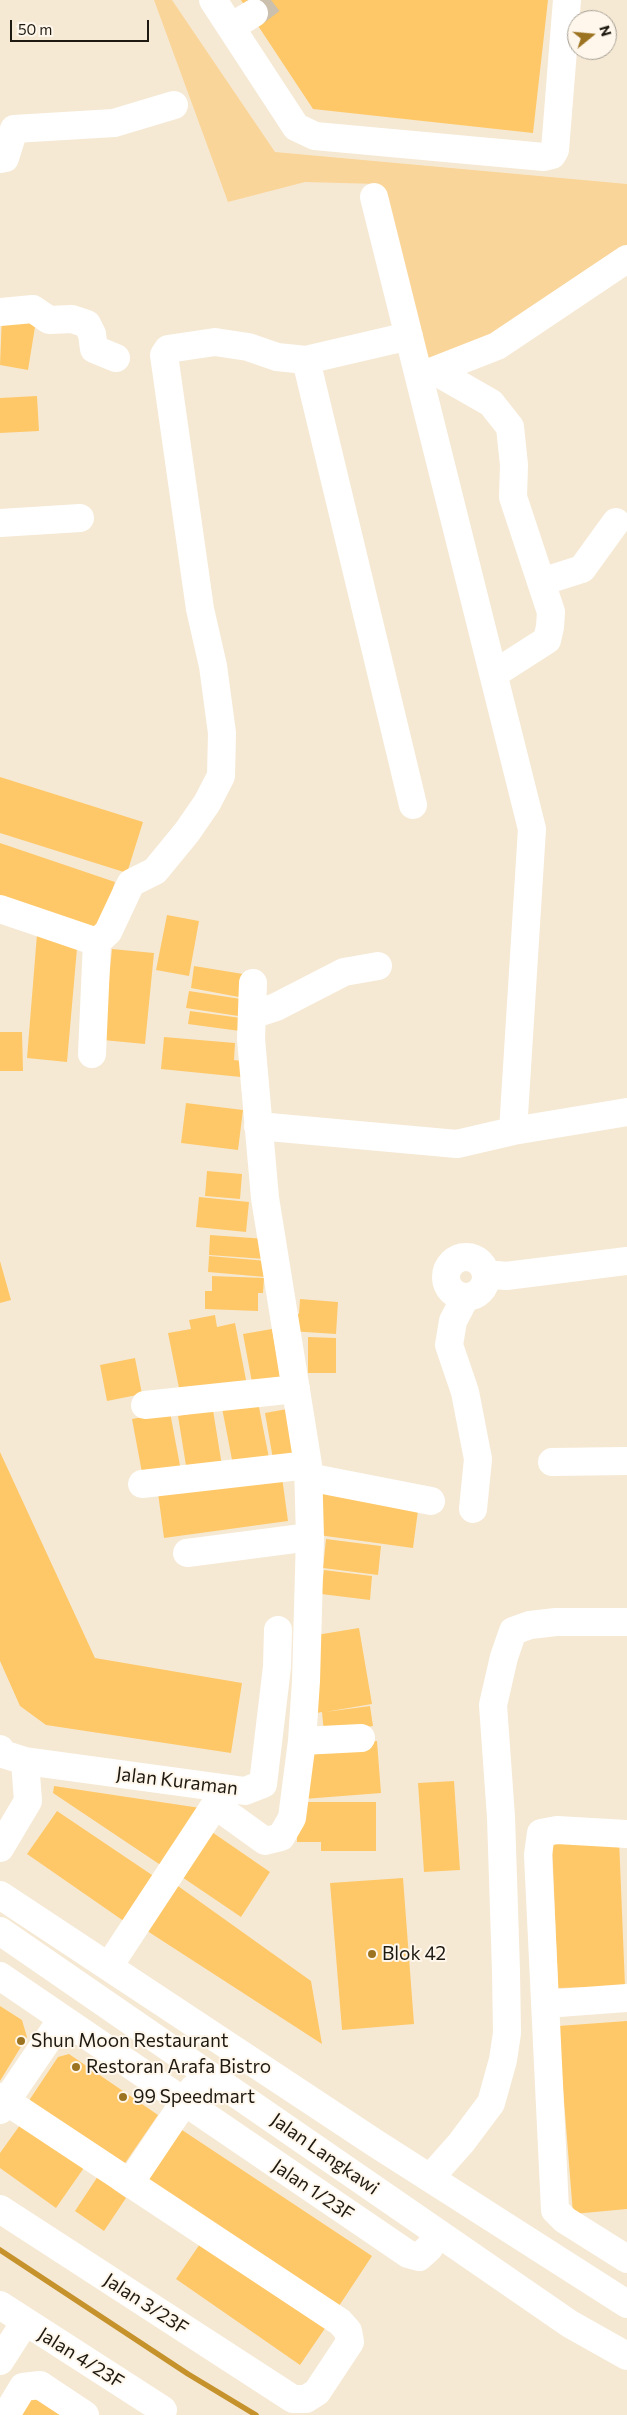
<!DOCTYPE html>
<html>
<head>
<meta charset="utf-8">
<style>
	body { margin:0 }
	#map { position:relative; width:627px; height:2415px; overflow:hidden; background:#f6e9d4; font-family:Commissioner,sans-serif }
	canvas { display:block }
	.north { position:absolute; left:567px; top:10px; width:50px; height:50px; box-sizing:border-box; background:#fff7eb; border:1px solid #a59f94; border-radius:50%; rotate:73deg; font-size:14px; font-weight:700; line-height:20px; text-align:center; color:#1e1a12 }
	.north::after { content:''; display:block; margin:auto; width:18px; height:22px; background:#9c7320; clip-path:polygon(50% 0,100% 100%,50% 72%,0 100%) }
	.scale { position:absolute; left:10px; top:20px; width:139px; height:22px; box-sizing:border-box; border:2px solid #1e1a12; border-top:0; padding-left:6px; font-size:15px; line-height:18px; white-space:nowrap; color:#1e1a12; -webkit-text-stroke:4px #fff7eb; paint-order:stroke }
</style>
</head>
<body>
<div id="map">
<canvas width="627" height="2415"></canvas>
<div class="north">N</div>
<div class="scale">50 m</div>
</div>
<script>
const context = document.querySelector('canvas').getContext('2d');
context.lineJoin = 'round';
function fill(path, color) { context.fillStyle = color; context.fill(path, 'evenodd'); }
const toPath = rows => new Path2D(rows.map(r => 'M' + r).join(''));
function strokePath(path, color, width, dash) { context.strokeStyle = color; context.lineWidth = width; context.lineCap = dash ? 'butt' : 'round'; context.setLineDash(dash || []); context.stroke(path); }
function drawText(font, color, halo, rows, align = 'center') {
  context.font = font + ' Commissioner,sans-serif'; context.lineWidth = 4; context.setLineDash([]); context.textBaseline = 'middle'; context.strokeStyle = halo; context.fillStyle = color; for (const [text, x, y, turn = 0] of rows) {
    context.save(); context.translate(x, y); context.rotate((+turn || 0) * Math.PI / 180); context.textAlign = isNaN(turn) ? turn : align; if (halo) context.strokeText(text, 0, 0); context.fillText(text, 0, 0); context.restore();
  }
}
fill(toPath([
	[154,0,172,0,275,152,627,184,627,259,493,340,426,364,377,184,305,182,228,202]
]), '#fad599');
strokePath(toPath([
	[0,2250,188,2374,256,2415]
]), '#c5922b', 5.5);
fill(toPath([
	[241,0,548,0,533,133,313,109],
	[2,315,36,321,28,370,0,365],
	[37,396,39,431,0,433,0,398],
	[0,777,143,822,127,873,0,833],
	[0,843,115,882,97,937,0,904],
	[167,915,199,921,189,976,156,970],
	[37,934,78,937,67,1062,27,1058],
	[112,949,154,953,145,1044,103,1040],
	[194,966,243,974,239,997,191,988],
	[189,991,241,999,238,1016,186,1008],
	[190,1011,241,1018,240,1031,188,1024],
	[0,1032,22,1032,23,1071,0,1071],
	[164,1037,235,1043,234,1060,242,1061,241,1077,161,1069],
	[186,1103,243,1110,238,1150,181,1143],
	[207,1171,242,1174,240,1199,205,1196],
	[199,1197,249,1202,246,1232,196,1227],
	[210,1235,266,1239,265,1259,209,1255],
	[209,1256,267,1261,265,1277,208,1272],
	[0,1261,11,1300,0,1303],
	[212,1276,264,1278,263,1293,258,1293,258,1311,205,1309,205,1291,212,1291],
	[300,1299,338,1302,336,1334,290,1331,291,1313,299,1314],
	[215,1315,217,1327,235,1323,247,1385,194,1395,192,1386,179,1388,168,1333,191,1329,189,1320],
	[272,1329,282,1383,253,1388,243,1334],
	[308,1337,336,1338,336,1373,308,1373],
	[135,1358,142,1394,107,1401,100,1365],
	[258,1402,269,1458,233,1465,222,1408],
	[287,1409,295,1455,273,1459,265,1413],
	[213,1410,222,1466,187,1472,178,1416],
	[170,1412,181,1471,143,1478,132,1419],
	[0,1452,95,1658,242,1683,231,1753,46,1725,20,1706,0,1661],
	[282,1477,288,1521,164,1538,158,1493],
	[318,1489,419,1503,413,1548,311,1534],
	[326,1539,381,1546,378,1575,323,1568],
	[324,1570,372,1576,370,1600,321,1594],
	[359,1628,372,1704,325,1712,370,1706,373,1726,324,1733,322,1712,317,1713,304,1637],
	[377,1741,381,1793,304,1799,299,1748],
	[454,1781,460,1870,424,1872,418,1783],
	[54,1786,207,1809,165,1868,53,1793],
	[297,1802,376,1802,376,1851,321,1851,321,1842,297,1842],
	[57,1811,158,1879,128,1924,27,1854],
	[209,1830,270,1872,241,1917,179,1875],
	[619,1839,625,1986,558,1988,552,1841],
	[403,1878,414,2024,342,2030,330,1883],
	[171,1881,311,1981,322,2044,141,1927],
	[0,2006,22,2020,27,2037,0,2081],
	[627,2021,627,2209,573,2214,558,2026],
	[69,2054,158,2115,121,2169,26,2105,58,2057],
	[25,2118,88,2162,56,2208,0,2168,0,2153],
	[173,2124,372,2256,337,2309,138,2177],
	[102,2170,117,2180,112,2188,126,2198,104,2231,75,2211],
	[206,2235,330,2321,300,2365,176,2279],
	[32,2397,60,2415,21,2415]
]), '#fec868');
strokePath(toPath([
	[254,13,271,0]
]), '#cbc0ad', 28, [28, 14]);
strokePath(toPath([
	[213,0,296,127,315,136,544,157,552,155,555,150,567,0],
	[231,27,254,13],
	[0,159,5,158,14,129,114,123,174,105],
	[374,197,532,829,513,1131],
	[0,312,33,309,49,320,72,319,87,324,92,334,94,349,116,358],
	[306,360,413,805],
	[435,371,491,403,510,427,514,465,513,497,551,612,550,627,547,640,494,674],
	[423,375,497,346,627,259],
	[0,523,80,518],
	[541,582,582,569,616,522],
	[0,909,97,942],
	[252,1015,276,1007,344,972,378,966],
	[92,1054,97,942,108,932,131,883,155,871,187,832,207,803,221,776,222,733,213,666,200,609,164,355,168,349,215,342,248,347,277,357,306,360,409,336],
	[258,1126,457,1144,513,1131,627,1112],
	'446 1277a20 20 0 1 1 40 0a20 20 0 1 1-40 0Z',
	[487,1274,506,1276,627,1261],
	[465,1298,453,1321,449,1345,465,1392,478,1459,473,1509],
	[145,1405,296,1389],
	[552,1462,627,1461],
	[308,1477,431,1501],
	[142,1484,308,1465],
	[187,1553,310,1537],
	[302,1741,361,1738],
	[0,1749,3,1754,25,1761,245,1791,263,1784,277,1667,278,1630],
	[215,1805,265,1841,281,1837,292,1818,302,1741,306,1681,310,1537,308,1465,265,1198,251,1039,253,983],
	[627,1834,557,1830,541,1833,538,1855,555,2210,565,2220,627,2259],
	[0,1848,28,1801,25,1761],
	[0,1895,375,2143,627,2304],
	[0,1931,570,2324,627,2356],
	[109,1966,215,1805,222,1788],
	[0,1976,408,2254,419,2257,429,2248,438,2233],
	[545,2004,627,1998],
	[0,2097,340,2322,348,2331,350,2342,317,2392,306,2399,293,2399,0,2209],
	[0,2110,62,2019],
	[430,2178,461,2143,491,2103,503,2060,507,2033,506,1971,501,1817,493,1705,504,1657,513,1631,530,1625,556,1622,627,1622],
	[130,2183,193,2089],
	[0,2305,163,2410,161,2415],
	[0,2361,25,2322],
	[6,2415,23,2387,40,2385,85,2415]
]), '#fff', 28);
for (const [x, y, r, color] of [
	[372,1954,5,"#9c7320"],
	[21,2041,5,"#9c7320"],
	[76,2067,5,"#9c7320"],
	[123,2097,5,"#9c7320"]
]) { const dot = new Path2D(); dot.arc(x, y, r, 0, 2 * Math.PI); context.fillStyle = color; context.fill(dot); strokePath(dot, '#fff7eb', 2); }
drawText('19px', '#1e1a12', '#fff7eb', [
	["Jalan Kuraman",177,1781,7],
	["Jalan Langkawi",325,2154,35],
	["Jalan 1/23F",313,2190,34],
	["Jalan 3/23F",146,2304,33],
	["Jalan 4/23F",81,2358,32]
]);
drawText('19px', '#1e1a12', '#fff7eb', [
	["Blok 42",382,1954],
	["Shun Moon Restaurant",31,2041],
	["Restoran Arafa Bistro",86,2067],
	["99 Speedmart",133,2097]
], 'left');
</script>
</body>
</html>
